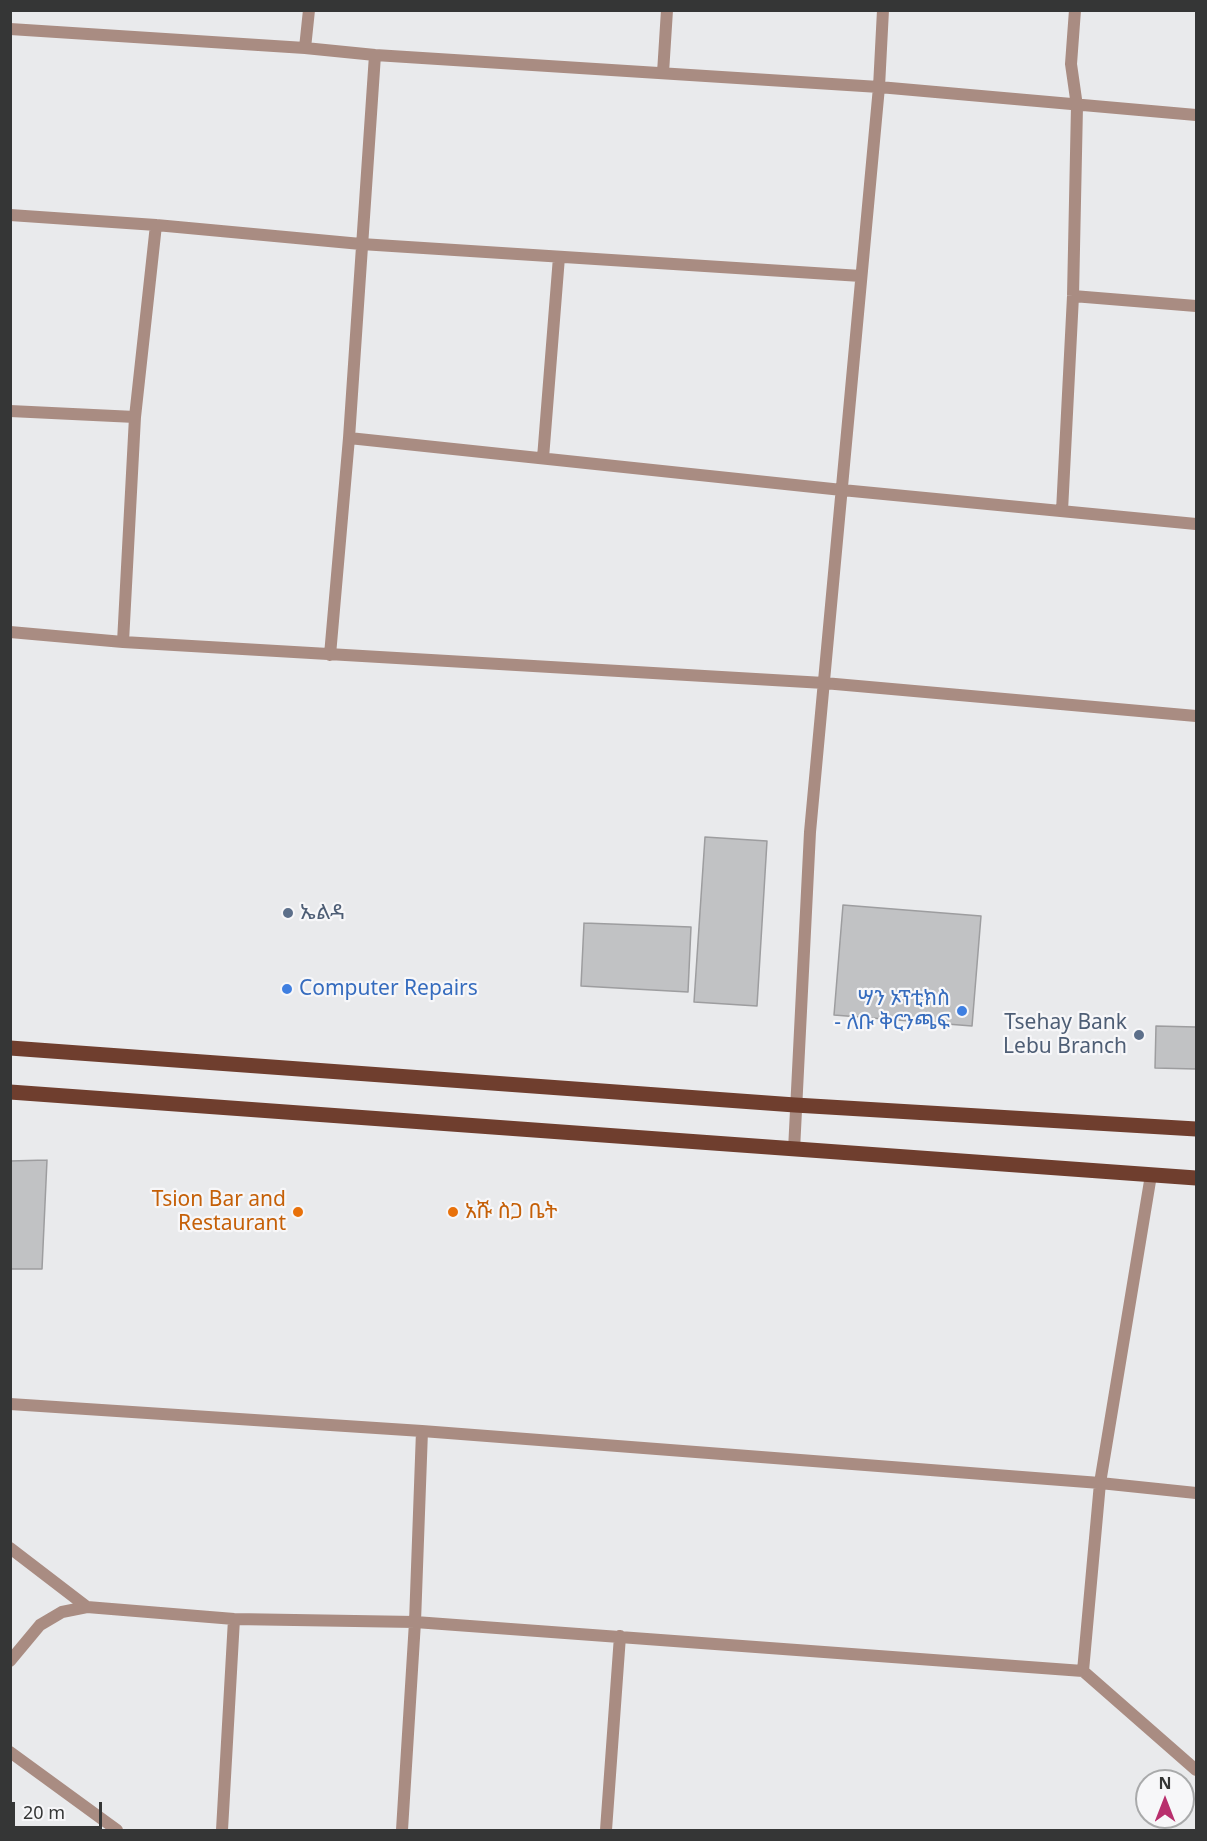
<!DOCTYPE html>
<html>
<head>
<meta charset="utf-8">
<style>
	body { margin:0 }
	#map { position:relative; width:1207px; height:1841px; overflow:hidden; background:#e9eaec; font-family:"Noto Sans",sans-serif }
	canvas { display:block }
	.frame { position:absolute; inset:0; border:12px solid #353636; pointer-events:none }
	.north { position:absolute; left:1135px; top:1769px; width:60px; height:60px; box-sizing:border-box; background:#f7f7f9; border:2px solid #a9aaab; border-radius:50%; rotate:0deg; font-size:16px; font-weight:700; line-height:24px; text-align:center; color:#353636 }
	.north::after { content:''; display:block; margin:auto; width:21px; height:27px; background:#b82f6d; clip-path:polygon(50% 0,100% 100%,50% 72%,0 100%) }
	.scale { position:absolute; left:12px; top:1802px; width:90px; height:27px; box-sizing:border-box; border:3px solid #353636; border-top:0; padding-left:8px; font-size:18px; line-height:21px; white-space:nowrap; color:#353636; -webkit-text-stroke:4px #f7f7f9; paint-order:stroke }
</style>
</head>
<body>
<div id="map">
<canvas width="1207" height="1841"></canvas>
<div class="frame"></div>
<div class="north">N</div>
<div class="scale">20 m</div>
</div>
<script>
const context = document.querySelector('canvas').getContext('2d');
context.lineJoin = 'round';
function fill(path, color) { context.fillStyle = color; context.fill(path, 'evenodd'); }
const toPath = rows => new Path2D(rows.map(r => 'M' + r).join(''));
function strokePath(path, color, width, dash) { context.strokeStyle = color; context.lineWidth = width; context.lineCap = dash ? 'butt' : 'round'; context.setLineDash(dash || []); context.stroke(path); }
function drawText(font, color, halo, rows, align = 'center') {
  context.font = font + ' "Noto Sans","Noto Sans Ethiopic",sans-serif'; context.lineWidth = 4.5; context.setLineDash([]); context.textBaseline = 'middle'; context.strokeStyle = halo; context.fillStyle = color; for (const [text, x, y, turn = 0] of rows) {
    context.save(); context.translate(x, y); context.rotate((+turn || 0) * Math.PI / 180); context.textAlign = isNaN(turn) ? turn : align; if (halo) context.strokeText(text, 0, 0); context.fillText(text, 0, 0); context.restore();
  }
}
const building = toPath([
	[705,837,767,841,757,1006,694,1002,705,837],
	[843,905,981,916,972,1026,834,1015,843,905],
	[584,923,691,927,688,992,581,986,584,923],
	[1156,1026,1196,1027,1196,1069,1155,1068,1156,1026],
	[47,1160,42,1269,10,1269,10,1161,47,1160]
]);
fill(building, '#c1c2c4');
strokePath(building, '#9d9d9f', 1.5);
strokePath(toPath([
	[10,29,305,48,375,55,879,87,1196,115],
	[305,48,309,10],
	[663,73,667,10],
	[10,215,156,225,361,244,861,276],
	[1073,296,1196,306],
	[10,411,135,417],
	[349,438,842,490,1196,524],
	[543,458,559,257],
	[1062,511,1073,296,1077,106,1071,64,1075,10],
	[10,632,123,642,824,683,1196,716],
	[123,642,135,417,156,225],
	[330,655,349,438,375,55],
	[794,1150,810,832,879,87,883,10],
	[10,1404,422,1431,1100,1483,1151,1175],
	[10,1548,87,1607],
	[10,1661,40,1625,62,1612,87,1607,234,1619,415,1622,1083,1671,1100,1483,1196,1493],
	[1083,1671,1196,1770],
	[10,1752,117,1830],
	[222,1830,234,1619],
	[402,1830,415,1622,422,1431],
	[606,1830,620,1636]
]), '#a98c82', 12);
strokePath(toPath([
	[10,1048,795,1105,1196,1129],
	[10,1092,1196,1178]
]), '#6f3e2e', 15);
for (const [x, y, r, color] of [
	[288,913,6,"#5c6f8a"],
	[287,989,6,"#3f7fe0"],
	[962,1011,6,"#3f7fe0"],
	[1139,1035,6,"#5c6f8a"],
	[298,1212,6,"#e8710a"],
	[453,1212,6,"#e8710a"]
]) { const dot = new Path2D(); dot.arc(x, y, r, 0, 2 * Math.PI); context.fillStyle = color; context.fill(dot); strokePath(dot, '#f7f7f9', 2); }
drawText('21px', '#4e5e75', '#f7f7f9', [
	["ኤልዳ",300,913],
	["Tsehay Bank",1127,1023,"right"],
	["Lebu Branch",1127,1047,"right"]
], 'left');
drawText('21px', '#366cbe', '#f7f7f9', [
	["Computer Repairs",299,989],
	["ሣን ኦፕቲክስ",950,999,"right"],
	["- ለቡ ቅርንጫፍ",950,1023,"right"]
], 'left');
drawText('21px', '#c56008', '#f7f7f9', [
	["Tsion Bar and",286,1200],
	["Restaurant",286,1224],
	["አሹ ስጋ ቤት",465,1212,"left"]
], 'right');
</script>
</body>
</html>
